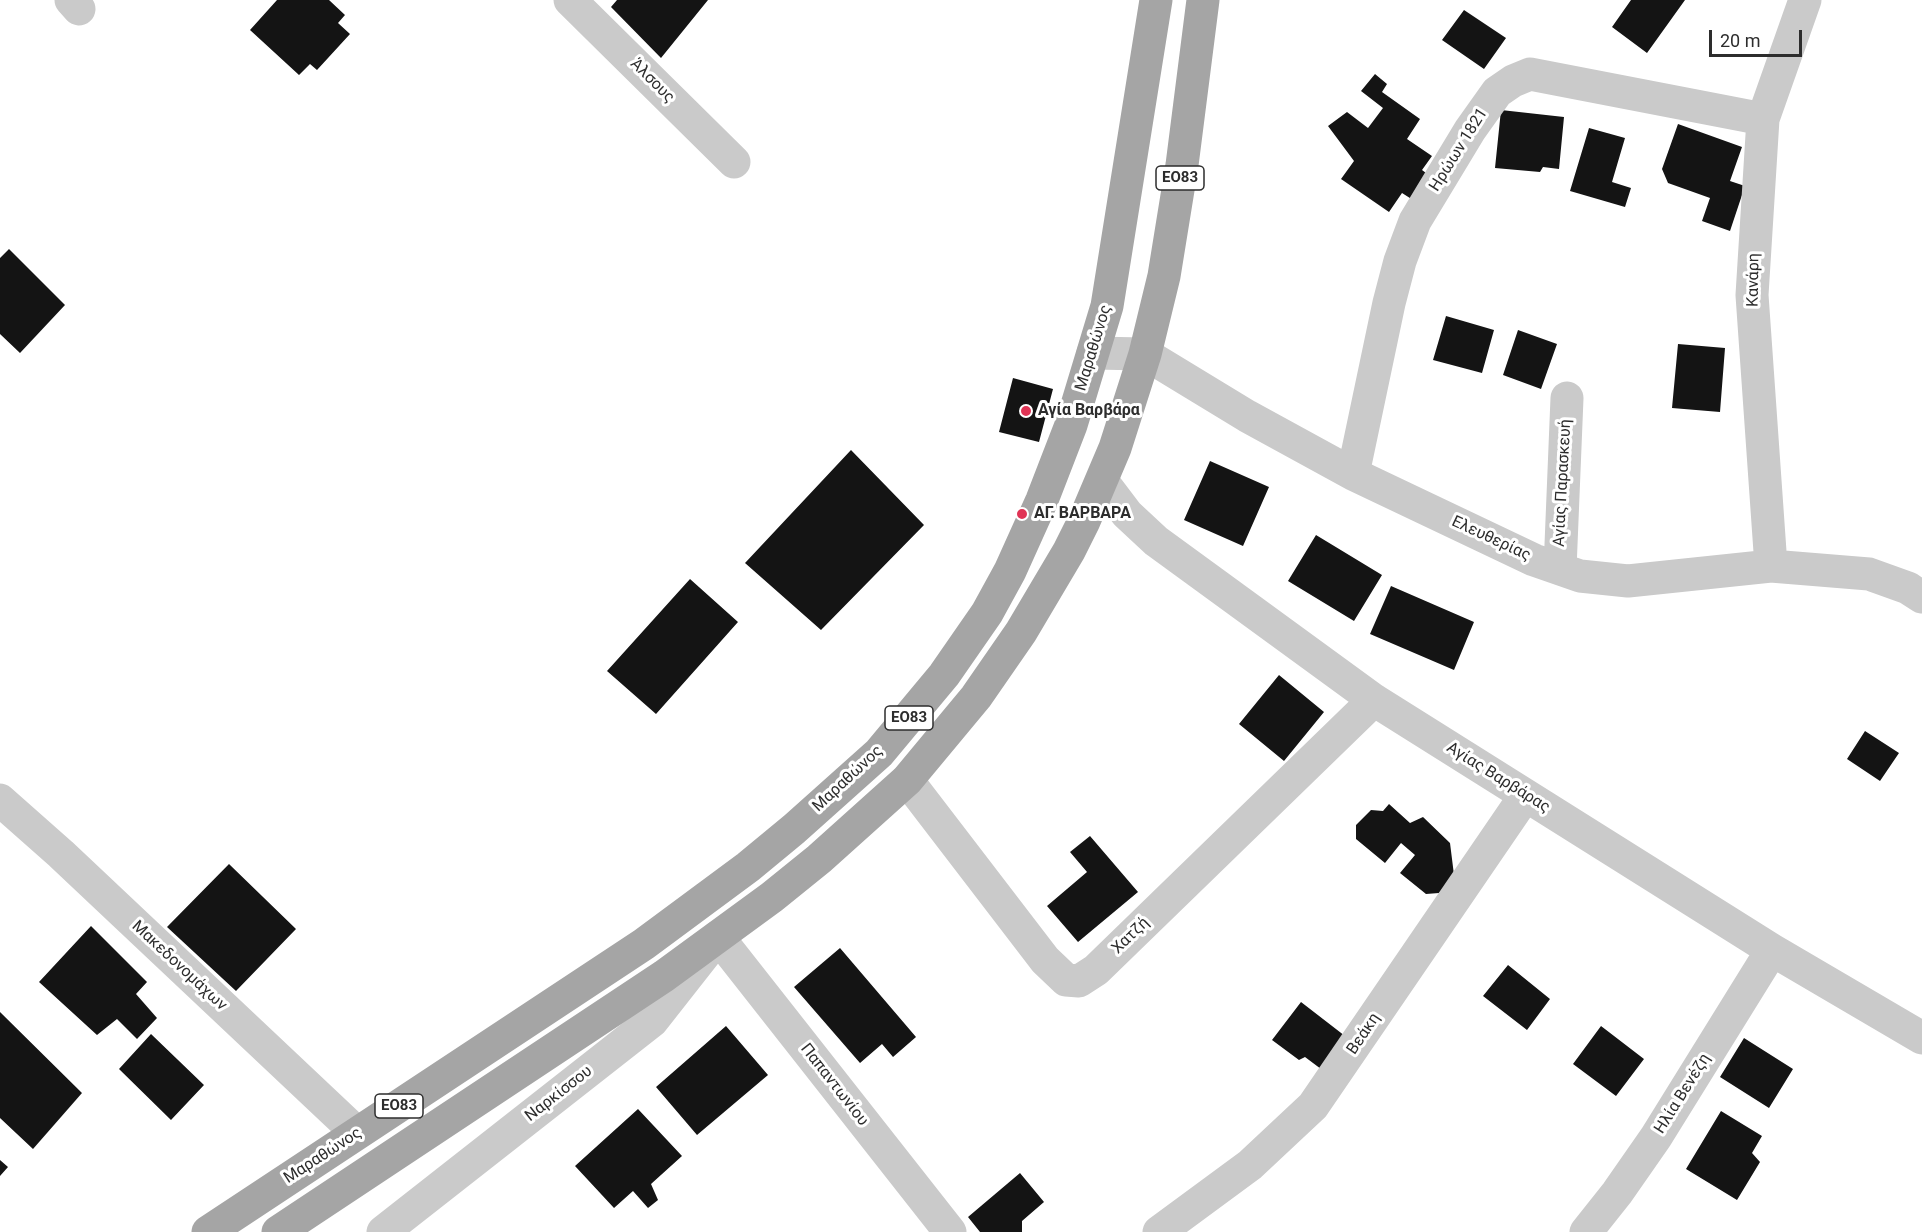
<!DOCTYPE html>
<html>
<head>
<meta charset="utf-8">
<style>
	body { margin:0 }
	#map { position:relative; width:1922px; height:1232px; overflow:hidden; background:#fff; font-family:Roboto,sans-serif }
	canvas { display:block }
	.scale { position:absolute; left:1709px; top:30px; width:93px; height:27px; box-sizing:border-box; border:3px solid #2d2d2d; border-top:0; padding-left:8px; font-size:18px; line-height:21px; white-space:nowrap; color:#2d2d2d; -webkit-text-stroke:4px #fff; paint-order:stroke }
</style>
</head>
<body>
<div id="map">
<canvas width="1922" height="1232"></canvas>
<div class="scale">20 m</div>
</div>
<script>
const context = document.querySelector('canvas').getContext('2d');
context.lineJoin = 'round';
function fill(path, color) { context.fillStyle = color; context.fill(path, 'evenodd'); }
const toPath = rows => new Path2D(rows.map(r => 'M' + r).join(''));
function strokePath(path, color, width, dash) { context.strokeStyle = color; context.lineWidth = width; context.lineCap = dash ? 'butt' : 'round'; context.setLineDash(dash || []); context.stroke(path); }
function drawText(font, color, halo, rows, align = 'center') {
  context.font = font + ' Roboto,sans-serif'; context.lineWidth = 6; context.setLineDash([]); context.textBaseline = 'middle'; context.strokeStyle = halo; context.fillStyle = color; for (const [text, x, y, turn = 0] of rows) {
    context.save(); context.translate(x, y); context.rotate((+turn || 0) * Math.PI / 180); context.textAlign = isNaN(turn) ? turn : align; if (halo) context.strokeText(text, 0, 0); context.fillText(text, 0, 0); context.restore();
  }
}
fill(toPath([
	[277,0,329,0,345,15,338,23,350,34,317,70,310,64,299,75,250,30],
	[617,0,708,0,661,58,611,7],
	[1631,0,1685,0,1647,53,1612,27],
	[1464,10,1506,38,1484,69,1442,40],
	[1375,74,1387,84,1382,92,1420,119,1407,139,1432,156,1422,170,1430,176,1413,200,1402,193,1389,212,1341,179,1354,161,1328,126,1347,112,1368,128,1383,108,1361,91],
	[1501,110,1564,117,1559,169,1543,167,1540,172,1495,168],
	[1678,124,1742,147,1730,181,1745,186,1730,231,1702,221,1710,198,1668,183,1662,169],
	[1589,128,1625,138,1612,182,1631,188,1625,207,1570,191],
	[9,249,65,305,20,353,0,334,0,258],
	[1446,316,1494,330,1482,373,1433,360],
	[1518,330,1557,344,1541,389,1503,375],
	[1678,344,1725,348,1720,412,1672,408],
	[1013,378,1053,389,1039,442,999,432],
	[851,450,924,525,821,630,745,563],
	[1210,461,1269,487,1243,546,1184,520],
	[1316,535,1382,575,1354,621,1288,581],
	[690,579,738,622,656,714,607,671],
	[1391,586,1474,622,1454,670,1370,634],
	[1279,675,1324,712,1284,761,1239,724],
	[1865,731,1899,753,1880,781,1847,759],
	[1389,804,1410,823,1423,817,1450,843,1454,875,1439,893,1426,894,1400,873,1415,855,1401,843,1385,863,1356,839,1356,825,1371,810,1383,811],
	[1090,836,1138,892,1078,942,1047,906,1087,872,1070,852],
	[229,864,296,929,236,991,167,927],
	[91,926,147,982,136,994,157,1018,137,1039,117,1019,97,1035,39,982],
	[840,948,916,1037,893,1057,882,1044,860,1063,794,987],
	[1508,965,1550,999,1527,1030,1483,996],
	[1301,1002,1345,1036,1321,1069,1305,1057,1299,1060,1272,1040],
	[0,1012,82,1093,33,1149,0,1118],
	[726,1026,768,1075,697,1135,656,1087],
	[1601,1026,1644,1059,1616,1096,1573,1064],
	[151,1034,204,1085,171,1120,119,1069],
	[1744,1038,1793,1069,1769,1108,1720,1077],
	[638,1109,682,1156,651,1184,658,1200,648,1208,633,1191,614,1208,575,1166],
	[1721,1111,1762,1136,1752,1153,1760,1162,1737,1200,1686,1169],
	[0,1160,8,1167,0,1176],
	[1020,1173,1044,1202,1022,1221,1022,1232,980,1232,968,1217]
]), '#141414');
strokePath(toPath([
	[71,0,79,9],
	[570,0,734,162],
	[1093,353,1145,354,1247,416,1353,474,1534,560,1580,576,1628,581,1771,566,1869,574,1908,588,1922,597],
	[1353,474,1389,303,1400,261,1415,221,1470,130,1497,92,1513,81,1530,74,1763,119],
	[1102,481,1127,514,1156,541,1374,700,1772,950,1922,1038],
	[1771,566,1752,295,1763,119,1805,0],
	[1560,569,1567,398],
	[907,780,1045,960,1066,980,1079,981,1096,970,1374,700],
	[0,800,61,854,357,1133],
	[383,1232,652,1021,718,937,950,1232],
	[1159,1232,1250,1165,1313,1106,1525,796],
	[1586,1232,1617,1193,1656,1137,1772,950]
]), '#cacaca', 33);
strokePath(toPath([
	[208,1232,644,944,748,867,794,829,879,753,944,675,987,613,1010,571,1042,500,1071,425,1107,306,1156,0],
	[278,1232,664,976,772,897,819,859,907,780,976,697,1021,632,1069,551,1084,521,1115,448,1145,354,1164,276,1182,165,1203,0]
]), '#a5a5a5', 33);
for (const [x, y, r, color] of [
	[1026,411,6,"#e03455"],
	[1022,514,6,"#e03455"]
]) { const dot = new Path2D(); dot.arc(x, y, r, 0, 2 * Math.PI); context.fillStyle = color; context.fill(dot); strokePath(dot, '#fff', 2); }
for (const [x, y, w] of [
	[1180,178,48],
	[909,718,48],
	[399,1106,48]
]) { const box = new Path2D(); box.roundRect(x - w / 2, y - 12, w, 24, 4.5); context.fillStyle = '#fff'; context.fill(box); strokePath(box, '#2d2d2d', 1.5); }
drawText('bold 15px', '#2d2d2d', null, [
	["ΕΟ83",1180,178],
	["ΕΟ83",909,718],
	["ΕΟ83",399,1106]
]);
drawText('16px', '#2d2d2d', '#fff', [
	["Άλσους",652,81,45],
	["Ηρώων 1821",1459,150,-58],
	["Κανάρη",1754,280,-89],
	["Μαραθώνος",1094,348,-73],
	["Αγίας Παρασκευή",1563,483,-87],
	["Ελευθερίας",1491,539,25],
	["Αγίας Βαρβάρας",1498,778,32],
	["Μαραθώνος",848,779,-43],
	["Χατζή",1131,936,-44],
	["Μακεδονομάχων",179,966,43],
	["Βεάκη",1364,1034,-56],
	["Παπαντωνίου",834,1085,52],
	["Ναρκίσσου",559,1094,-38],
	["Ηλία Βενέζη",1683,1094,-58],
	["Μαραθώνος",323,1156,-33]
]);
drawText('bold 16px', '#2d2d2d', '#fff', [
	["Αγία Βαρβάρα",1038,411],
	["ΑΓ. ΒΑΡΒΑΡΑ",1034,514]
], 'left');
</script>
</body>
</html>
